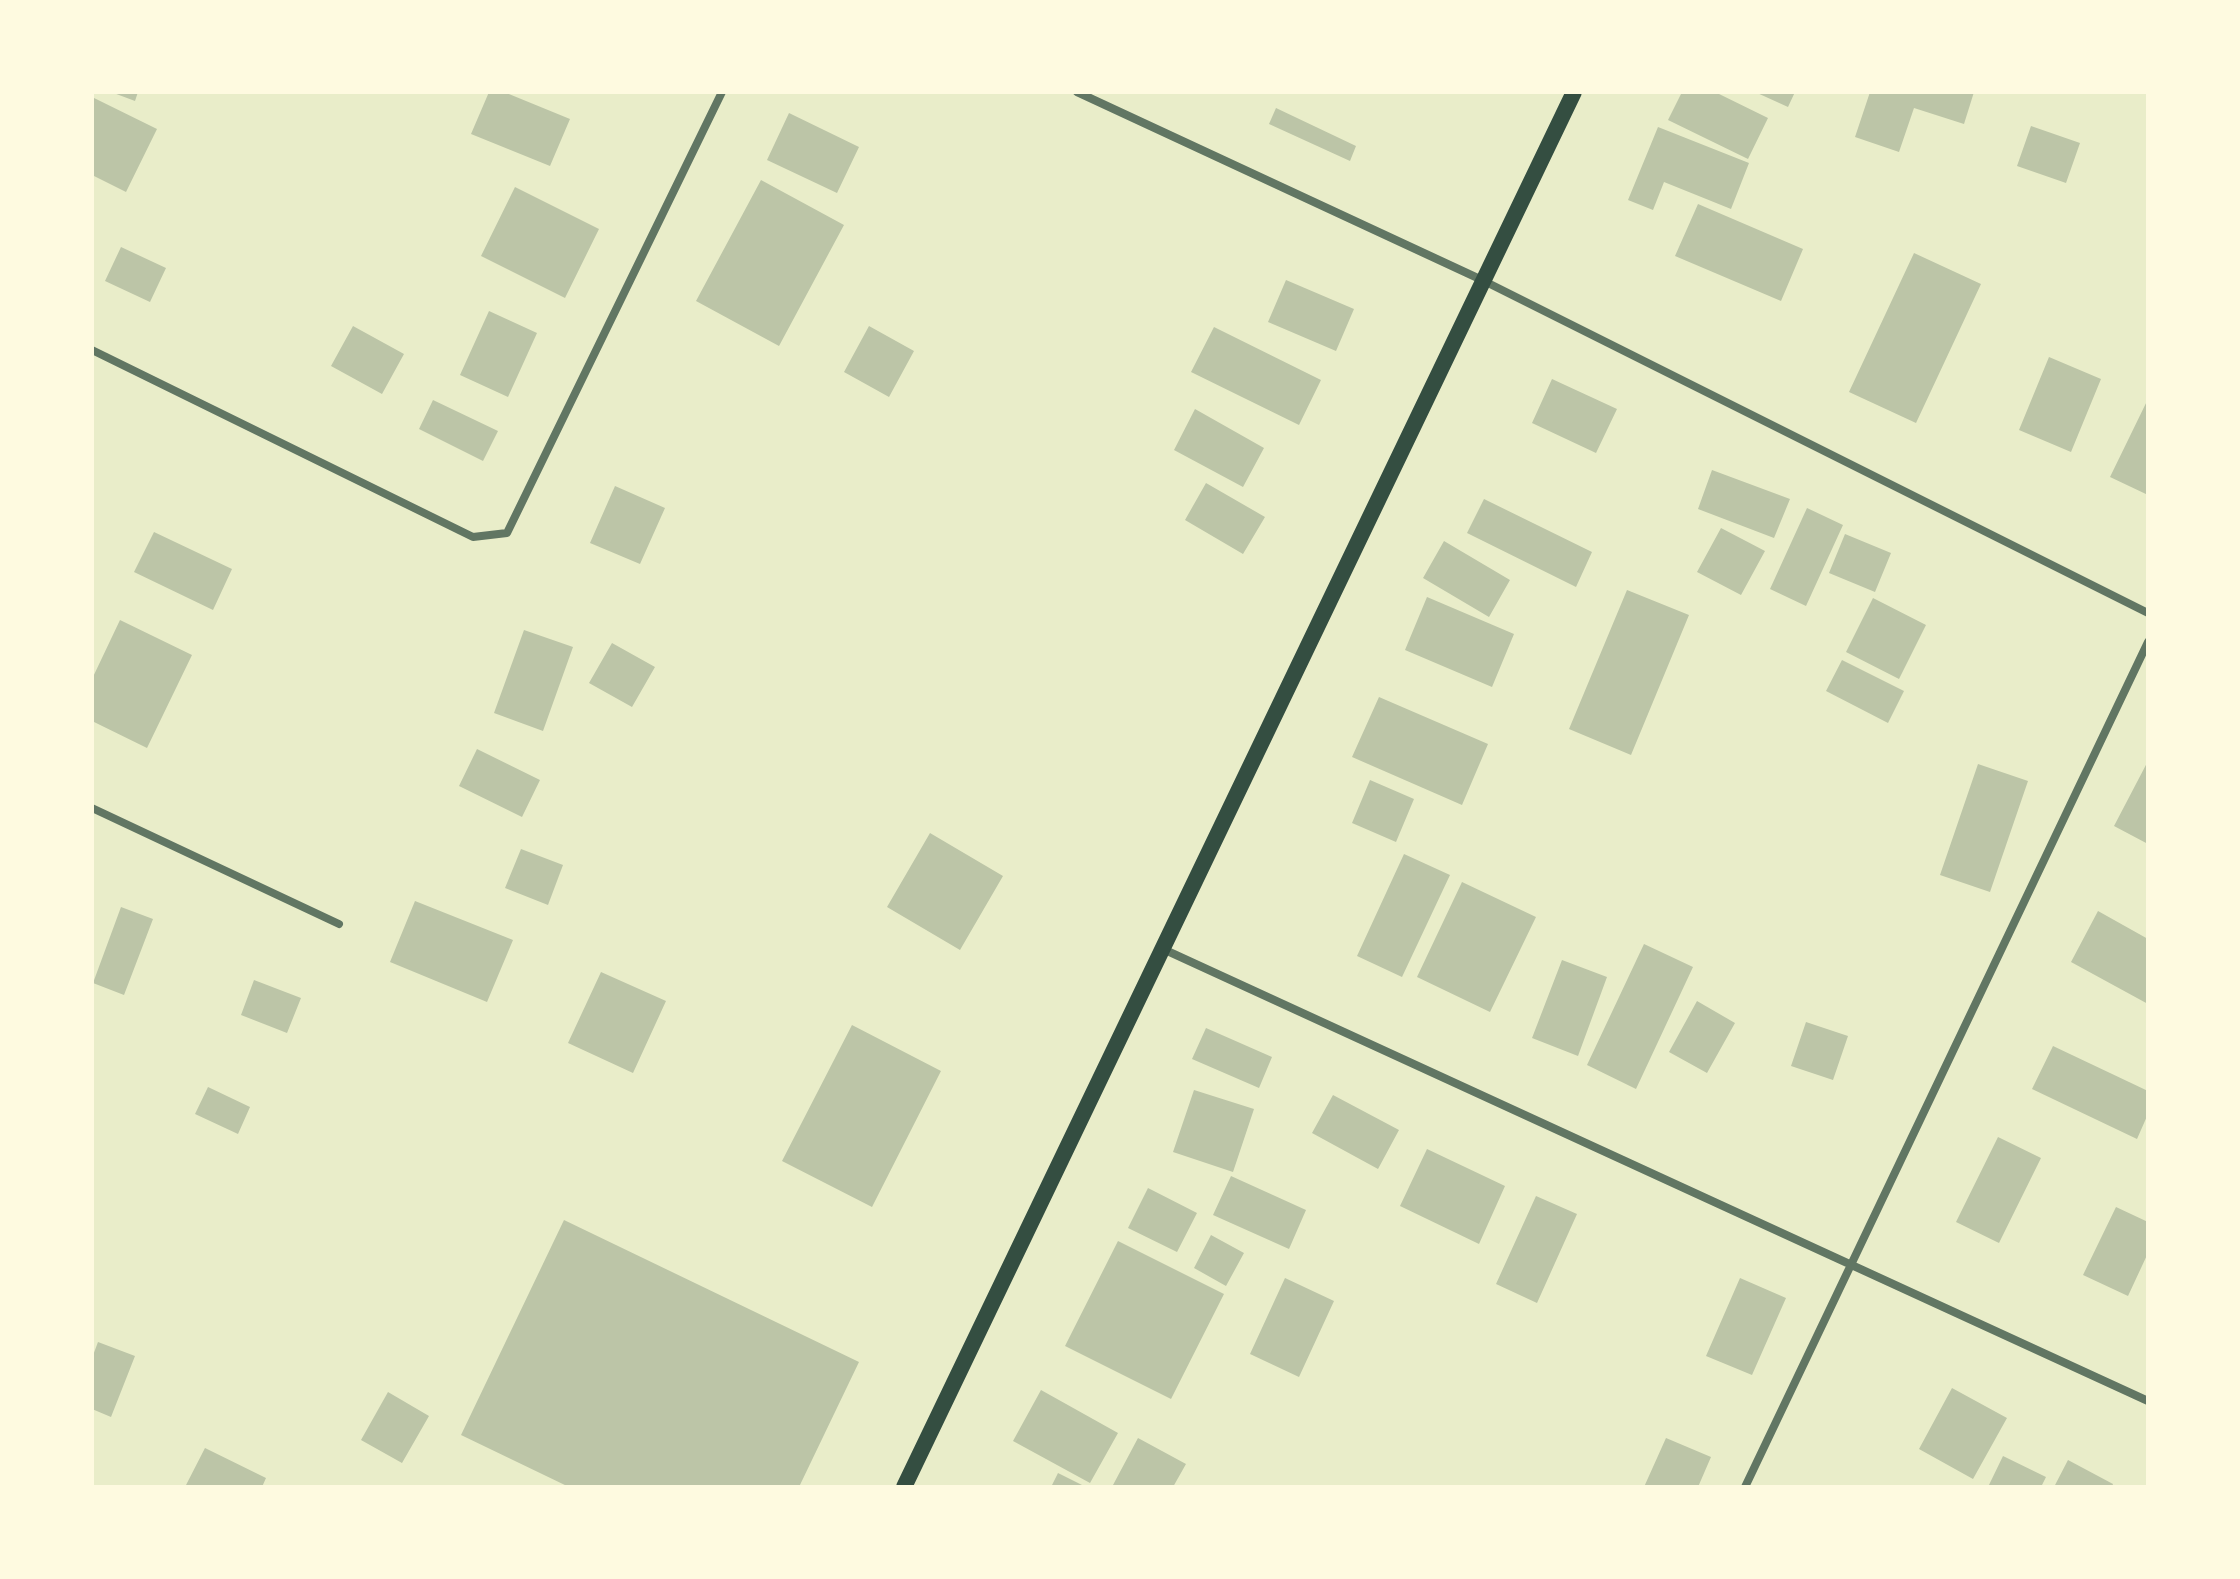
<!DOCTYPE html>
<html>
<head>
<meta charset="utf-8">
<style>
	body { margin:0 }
	#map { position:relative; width:2240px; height:1579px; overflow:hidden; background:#e9edc9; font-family:"PT Sans Narrow",sans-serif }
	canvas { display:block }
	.frame { position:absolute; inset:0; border:94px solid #fefae0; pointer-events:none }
</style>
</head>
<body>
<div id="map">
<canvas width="2240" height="1579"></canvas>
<div class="frame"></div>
</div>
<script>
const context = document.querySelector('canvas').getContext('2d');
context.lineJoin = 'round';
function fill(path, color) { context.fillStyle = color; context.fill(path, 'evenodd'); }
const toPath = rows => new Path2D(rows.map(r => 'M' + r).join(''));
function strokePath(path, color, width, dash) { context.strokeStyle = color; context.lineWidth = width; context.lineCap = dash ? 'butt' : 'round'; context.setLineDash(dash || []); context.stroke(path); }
fill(toPath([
	[111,92,138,92,135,101],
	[489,92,504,92,570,119,550,166,471,134],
	[1682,92,1715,92,1768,118,1748,159,1668,120],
	[1755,92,1795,92,1788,107],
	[1870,92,1974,92,1964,124,1914,108,1899,152,1855,137],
	[92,97,157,129,126,192,92,175],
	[1276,108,1356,146,1350,161,1269,124],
	[789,113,859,147,837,193,767,160],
	[2031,126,2080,143,2066,183,2017,166],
	[1658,127,1749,163,1731,209,1664,182,1653,210,1628,200],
	[761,180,844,225,779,346,696,301],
	[515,187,599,229,565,298,481,256],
	[1698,204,1803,249,1781,301,1675,256],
	[121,247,166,268,150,302,105,281],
	[1914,253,1981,284,1916,423,1849,392],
	[1286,280,1354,309,1336,351,1268,322],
	[489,311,537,333,508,397,460,375],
	[353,326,404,354,382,394,331,366],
	[869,326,914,351,889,397,844,372],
	[1214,327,1321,380,1299,425,1191,372],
	[2049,357,2101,379,2071,452,2019,430],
	[1552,379,1617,409,1596,453,1532,423],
	[2148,399,2148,495,2110,477],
	[433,400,498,431,483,461,419,429],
	[1195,409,1264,448,1243,487,1174,450],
	[1712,470,1790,499,1774,538,1698,509],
	[1206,483,1265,517,1243,554,1185,520],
	[615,486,665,508,640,564,590,543],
	[1484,499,1592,552,1576,587,1467,533],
	[1807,508,1843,525,1806,606,1770,589],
	[1721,528,1765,551,1741,595,1697,572],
	[154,532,232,569,213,610,134,572],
	[1845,534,1891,553,1875,592,1829,573],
	[1444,541,1510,580,1489,617,1423,578],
	[1627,590,1689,615,1631,755,1569,729],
	[1427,597,1514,634,1492,687,1405,650],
	[1873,598,1926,625,1899,679,1846,652],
	[120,620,192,655,147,748,92,721,92,679],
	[524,630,573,647,543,731,494,713],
	[612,643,655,667,632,707,589,683],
	[1842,660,1904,691,1888,723,1826,691],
	[1379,697,1488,744,1462,805,1352,757],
	[477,749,540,780,522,817,459,786],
	[2148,761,2148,844,2114,826],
	[1978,764,2028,781,1990,892,1940,875],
	[1370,780,1414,799,1396,842,1352,823],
	[930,833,1003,876,960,950,887,907],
	[521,849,563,865,548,905,505,888],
	[1404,854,1450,875,1402,977,1357,956],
	[1462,882,1536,917,1490,1012,1417,977],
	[415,901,513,940,487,1002,390,962],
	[121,907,153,919,124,995,93,983],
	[2098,911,2148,939,2148,1004,2071,962],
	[1644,944,1693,967,1636,1089,1587,1065],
	[1562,960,1607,977,1578,1056,1532,1038],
	[601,972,666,1001,633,1073,568,1043],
	[254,980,301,998,287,1033,241,1015],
	[1697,1001,1735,1023,1707,1073,1669,1052],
	[1806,1022,1848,1036,1833,1080,1791,1066],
	[852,1025,941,1071,872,1207,782,1161],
	[1206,1028,1272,1057,1259,1088,1192,1059],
	[2053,1046,2148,1091,2148,1114,2137,1139,2032,1089],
	[208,1087,250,1107,238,1134,195,1114],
	[1194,1090,1254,1109,1233,1172,1173,1152],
	[1333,1095,1399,1130,1378,1169,1312,1133],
	[1998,1137,2041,1158,1999,1243,1956,1222],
	[1427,1149,1505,1186,1479,1244,1400,1206],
	[1231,1176,1306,1210,1289,1249,1213,1215],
	[1148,1188,1197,1213,1177,1252,1128,1228],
	[1536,1196,1577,1214,1537,1303,1496,1284],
	[2116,1207,2148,1222,2148,1253,2128,1296,2083,1275],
	[564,1220,859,1362,799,1487,569,1487,461,1435],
	[1211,1235,1244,1253,1226,1286,1194,1268],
	[1118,1241,1224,1294,1171,1399,1065,1346],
	[1285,1278,1334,1301,1299,1377,1250,1354],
	[1740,1278,1786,1298,1752,1375,1706,1356],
	[98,1342,135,1356,111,1417,92,1409,92,1358],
	[1952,1388,2007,1418,1973,1479,1919,1449],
	[1041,1390,1118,1433,1090,1483,1013,1441],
	[388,1392,429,1416,402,1463,361,1440],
	[1138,1438,1186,1464,1173,1487,1113,1485],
	[1666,1438,1711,1457,1698,1487,1644,1487],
	[205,1448,266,1478,262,1487,185,1487],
	[2003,1456,2046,1477,2041,1487,1988,1487],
	[2068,1460,2113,1484,2112,1487,2054,1487],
	[1058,1473,1086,1487,1051,1487]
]), '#bcc5a7');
strokePath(toPath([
	[1077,92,1482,280,2148,613],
	[92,350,473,537,507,533,722,92],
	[92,808,339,924],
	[1163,949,2148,1401],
	[1745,1487,2148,642]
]), '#617663', 8);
strokePath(toPath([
	[904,1487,1574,92]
]), '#344e41', 16);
</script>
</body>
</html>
